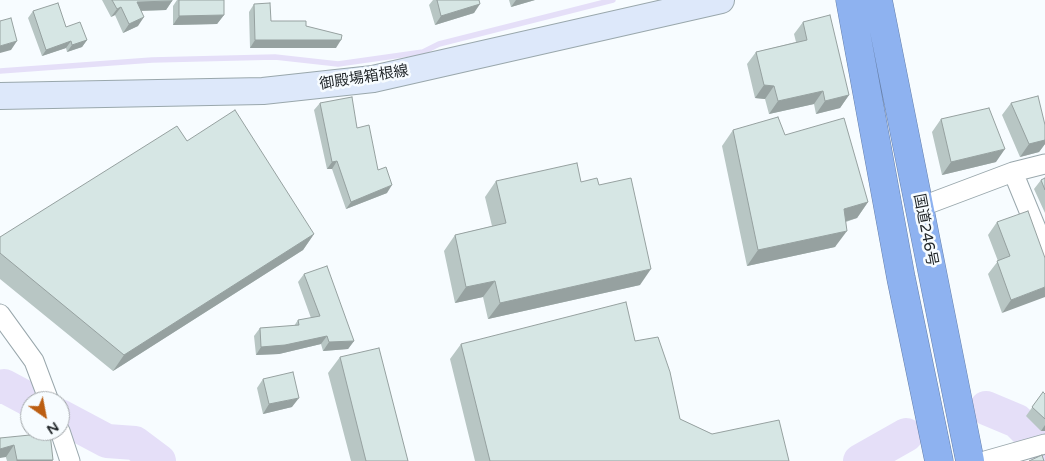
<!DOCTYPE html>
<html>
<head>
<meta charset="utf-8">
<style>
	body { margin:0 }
	#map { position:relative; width:1045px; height:461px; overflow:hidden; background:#f7fcff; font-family:"Varela Round",sans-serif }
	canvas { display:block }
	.north { position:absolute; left:20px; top:391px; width:50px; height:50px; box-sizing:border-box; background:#f7fcff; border:1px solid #a1a6a9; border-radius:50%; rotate:147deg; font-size:14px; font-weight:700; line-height:20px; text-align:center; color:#1f2427 }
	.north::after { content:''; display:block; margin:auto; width:18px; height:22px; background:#bc5e12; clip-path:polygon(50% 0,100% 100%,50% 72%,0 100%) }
</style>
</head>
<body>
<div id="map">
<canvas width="1045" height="461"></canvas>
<div class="north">N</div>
</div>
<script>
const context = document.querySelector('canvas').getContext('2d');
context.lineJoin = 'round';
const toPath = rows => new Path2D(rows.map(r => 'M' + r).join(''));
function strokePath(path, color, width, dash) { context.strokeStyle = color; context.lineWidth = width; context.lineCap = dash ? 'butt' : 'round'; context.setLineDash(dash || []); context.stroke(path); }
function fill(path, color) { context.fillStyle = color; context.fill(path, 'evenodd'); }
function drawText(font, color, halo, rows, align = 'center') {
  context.font = font + ' "Varela Round","Noto Sans JP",sans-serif'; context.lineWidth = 5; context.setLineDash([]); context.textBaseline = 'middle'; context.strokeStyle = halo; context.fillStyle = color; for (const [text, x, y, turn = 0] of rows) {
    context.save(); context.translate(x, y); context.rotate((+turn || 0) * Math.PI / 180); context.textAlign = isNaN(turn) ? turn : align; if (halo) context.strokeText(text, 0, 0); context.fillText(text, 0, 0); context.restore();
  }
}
strokePath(toPath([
	[0,71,152,60,275,57,338,64,423,52,439,44,613,0]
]), '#e5dff8', 5.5);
strokePath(toPath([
	[0,387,4,386,32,401],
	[986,408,1017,421,1045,449],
	[60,416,107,441,135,443,159,461],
	[860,461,906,435]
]), '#e5dff8', 34);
const street = toPath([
	[1013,172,1045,250],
	[920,207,1013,172,1045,164],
	[0,314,34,361,49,401],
	[60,431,70,461],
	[985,461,1045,444]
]);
const secondary = toPath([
	[0,96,263,91,373,79,721,0]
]);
const highway = toPath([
	[850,0,901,278,939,461],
	[878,0,970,461]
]);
strokePath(street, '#99a7ac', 21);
strokePath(secondary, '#99a7ac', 28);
strokePath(highway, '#6780aa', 29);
strokePath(street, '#fff', 19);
strokePath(secondary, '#dde8fa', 26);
strokePath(highway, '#8eb2f0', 28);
fill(toPath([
	[102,0,172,0,172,1,166,10,141,11,138,26,123,33,115,15,111,17],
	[177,0,224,0,224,15,217,24,173,25,173,6],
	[433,0,479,0,474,13,435,25,429,5],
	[509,0,535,0,511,7],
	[254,4,271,21,336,48,250,48,249,12],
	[33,11,66,27,87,40,82,47,67,52,66,48,42,56,28,18],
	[803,22,849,95,840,108,816,114,814,104,769,114,765,99,755,98,747,64,756,52,796,42,794,34],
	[320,103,357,128,378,170,387,193,346,209,332,169,327,169,314,110],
	[1011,103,1045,125,1045,144,1039,152,1020,157,1002,115],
	[941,119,996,162,942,175,932,132],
	[733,130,785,135,868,202,857,218,846,222,835,247,747,266,722,146],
	[187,141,314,234,303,250,113,371,0,279,0,237],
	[1045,178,1045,213,1034,189,1041,180],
	[496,181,581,182,599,185,640,285,488,319,483,297,455,303,444,251,455,235,492,226,485,197],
	[997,222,1045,258,1002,313,988,274,998,261,988,235],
	[304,274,354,341,348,349,323,351,321,344,279,354,256,355,254,336,260,328,294,326,298,320,311,318,298,282],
	[635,341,680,419,712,434,789,461,475,461,450,359,461,344],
	[340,357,408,461,351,461,328,373],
	[263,379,292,407,263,414,257,388],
	[1043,392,1045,394,1045,431,1041,431,1026,416],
	[0,438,53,460,52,461,7,461]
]), '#b8c6c4');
fill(toPath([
	[516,0,535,0,511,7],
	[172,1,166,10,131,11,137,2],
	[480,4,474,13,435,25,441,16],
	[121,7,115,15,111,17,117,9],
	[224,15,217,24,173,25,179,16],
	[144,17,138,26,123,33,129,24],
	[87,40,82,47,67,52,72,45],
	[255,40,341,40,336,48,250,48],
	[17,41,11,50,0,53,0,46],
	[71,41,66,48,42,56,46,50],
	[764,85,774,86,765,99,755,98],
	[823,91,814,104,769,114,778,101],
	[849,95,840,108,816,114,825,101],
	[1045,140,1045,144,1039,152,1020,157,1029,144],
	[1005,149,996,162,942,175,951,162],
	[337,161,332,169,327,169,332,162],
	[392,185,387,193,346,209,351,202],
	[868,202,857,218,833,225,844,209],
	[847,231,835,247,747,266,758,250],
	[314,234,303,250,113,371,124,355],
	[651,269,640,285,488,319,500,303],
	[495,281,483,297,455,303,466,287],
	[1045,287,1045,297,1002,313,1011,300],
	[327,336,321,344,279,354,256,355,261,347],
	[354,341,348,349,323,351,329,342],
	[299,398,292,407,263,414,269,404],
	[1045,425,1045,431,1041,431],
	[14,445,6,457,0,458,0,449],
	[17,460,53,460,52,461,16,461]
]), '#96a1a0');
const building = toPath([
	[112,0,172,0,172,1,137,2,144,17,129,24,121,7,117,9,112,0],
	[179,0,224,0,224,15,179,16,179,0],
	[437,0,479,0,480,4,441,16,437,0],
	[58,3,66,27,80,22,87,40,72,45,71,41,46,50,33,11,58,3],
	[270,3,271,21,306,21,306,26,342,35,341,40,255,40,254,4,270,3],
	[830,15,849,95,825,101,823,91,778,101,774,86,764,85,756,52,807,40,803,22,830,15],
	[11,18,17,41,0,46,0,21,11,18],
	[1038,96,1045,125,1045,140,1029,144,1011,103,1038,96],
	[352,97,357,128,369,125,378,170,386,167,392,185,351,202,337,161,332,162,320,103,352,97],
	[989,108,1005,149,951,162,941,119,989,108],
	[235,110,314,234,124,355,0,253,0,237,177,126,187,141,235,110],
	[778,117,785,135,844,118,868,202,844,209,847,231,758,250,733,130,778,117],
	[577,163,581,182,597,178,599,185,631,178,651,269,500,303,495,281,466,287,455,235,506,223,496,181,577,163],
	[1045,178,1045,190,1041,180,1045,178],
	[1028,211,1045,258,1045,287,1011,300,997,261,1010,256,997,222,1028,211],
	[327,266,354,341,329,342,327,336,285,345,261,347,260,328,299,325,298,320,320,316,304,274,327,266],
	[626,302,635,341,658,337,670,372,680,419,712,434,779,420,789,461,490,461,461,344,626,302],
	[379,348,408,461,366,461,340,357,379,348],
	[293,372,299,398,269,404,263,379,293,372],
	[1043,392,1045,394,1045,419,1032,407,1043,392],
	[50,433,53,460,17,460,14,445,0,449,0,438,50,433],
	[1042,455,1044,461,1029,461,1042,455]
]);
fill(building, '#d6e6e4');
strokePath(building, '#96a1a0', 1);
drawText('15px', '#1f2427', '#f7fcff', [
	["御殿場箱根線",364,78,-9],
	["国道246号",925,230,79]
]);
</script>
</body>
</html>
